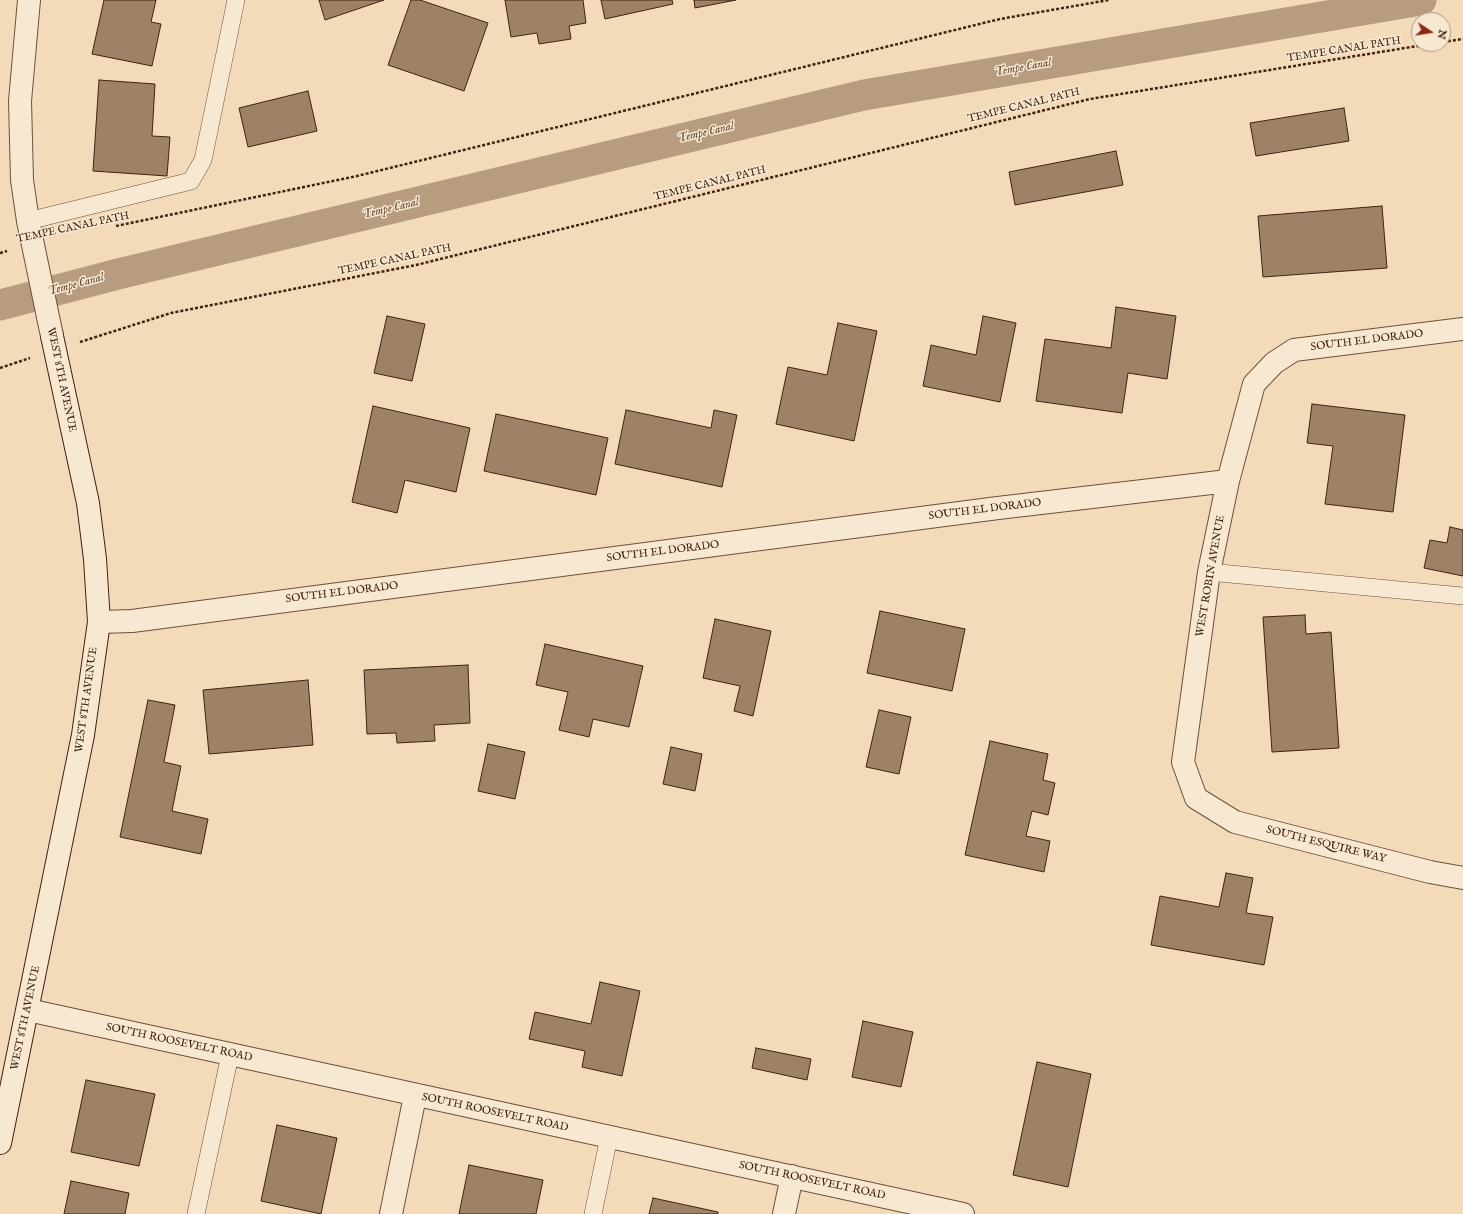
<!DOCTYPE html>
<html>
<head>
<meta charset="utf-8">
<style>
	body { margin:0 }
	#map { position:relative; width:1463px; height:1214px; overflow:hidden; background:#f3dbba; font-family:"IM FELL English",serif }
	canvas { display:block }
	.north { position:absolute; left:1411px; top:12px; width:40px; height:40px; box-sizing:border-box; background:#f7e8d2; border:1px solid #af9984; border-radius:50%; rotate:102deg; font-size:11px; font-weight:700; line-height:16px; text-align:center; color:#42220f }
	.north::after { content:''; display:block; margin:auto; width:14px; height:18px; background:#8f2418; clip-path:polygon(50% 0,100% 100%,50% 72%,0 100%) }
</style>
</head>
<body>
<div id="map">
<canvas width="1463" height="1214"></canvas>
<div class="north">N</div>
</div>
<script>
const context = document.querySelector('canvas').getContext('2d');
context.lineJoin = 'round';
const toPath = rows => new Path2D(rows.map(r => 'M' + r).join(''));
function strokePath(path, color, width, dash) { context.strokeStyle = color; context.lineWidth = width; context.lineCap = dash ? 'butt' : 'round'; context.setLineDash(dash || []); context.stroke(path); }
function fill(path, color) { context.fillStyle = color; context.fill(path, 'evenodd'); }
function drawText(font, color, halo, rows, align = 'center') {
  context.font = font + ' "IM FELL English",serif'; context.lineWidth = 3; context.setLineDash([]); context.textBaseline = 'middle'; context.strokeStyle = halo; context.fillStyle = color; for (const [text, x, y, turn = 0] of rows) {
    context.save(); context.translate(x, y); context.rotate((+turn || 0) * Math.PI / 180); context.textAlign = isNaN(turn) ? turn : align; if (halo) context.strokeText(text, 0, 0); context.fillText(text, 0, 0); context.restore();
  }
}
strokePath(toPath([
	[0,305,118,274,864,95,1421,0]
]), '#b79c80', 31);
const building = toPath([
	[104,0,156,0,151,22,161,24,152,66,92,54,104,0],
	[319,0,384,0,325,20,319,0],
	[411,0,420,0,488,23,464,91,388,65,411,0],
	[505,0,583,0,586,23,569,26,571,39,539,44,537,33,511,37,505,0],
	[601,0,672,0,673,4,605,19,601,0],
	[694,0,736,0,695,8,694,0],
	[99,80,155,84,152,136,170,137,167,176,93,171,99,80],
	[308,91,317,131,248,147,239,108,308,91],
	[1344,108,1349,141,1256,156,1250,123,1344,108],
	[1116,151,1123,185,1015,205,1009,172,1116,151],
	[1382,206,1387,268,1263,277,1258,216,1382,206],
	[1116,307,1176,316,1167,379,1128,373,1122,413,1036,401,1045,339,1111,348,1116,307],
	[387,316,425,324,412,381,374,373,387,316],
	[983,316,1016,323,1000,402,923,386,931,345,976,355,983,316],
	[838,323,877,331,854,441,776,424,788,367,827,375,838,323],
	[1312,404,1405,415,1393,512,1325,504,1333,446,1307,443,1312,404],
	[373,406,470,428,456,492,405,480,397,513,352,502,373,406],
	[626,410,711,428,714,410,737,415,722,487,615,464,626,410],
	[496,414,608,438,596,495,484,471,496,414],
	[1450,527,1463,530,1463,576,1424,568,1430,540,1447,543,1450,527],
	[880,611,965,629,952,691,867,673,880,611],
	[1305,615,1306,634,1331,632,1339,748,1272,752,1263,617,1305,615],
	[715,619,771,631,753,716,734,711,740,686,703,678,715,619],
	[545,644,643,666,629,727,593,719,589,737,559,730,568,692,536,685,545,644],
	[468,665,470,723,434,725,435,741,397,743,396,733,367,734,364,670,468,665],
	[308,680,313,745,209,754,203,690,308,680],
	[148,700,175,705,164,762,181,766,172,811,208,819,201,854,120,837,148,700],
	[879,710,911,717,899,774,866,767,879,710],
	[990,741,1048,754,1043,780,1055,783,1048,815,1032,811,1026,836,1050,841,1044,872,965,855,990,741],
	[488,744,525,752,515,799,478,791,488,744],
	[671,747,702,754,695,791,663,784,671,747],
	[1226,873,1253,878,1246,913,1273,917,1264,965,1151,945,1160,896,1219,907,1226,873],
	[600,982,640,991,622,1076,582,1067,585,1051,529,1039,535,1012,591,1024,600,982],
	[863,1021,913,1032,901,1087,852,1077,863,1021],
	[756,1048,811,1059,807,1080,752,1068,756,1048],
	[1037,1062,1091,1074,1068,1187,1013,1175,1037,1062],
	[86,1080,155,1094,139,1166,71,1152,86,1080],
	[277,1125,337,1138,321,1214,261,1201,277,1125],
	[469,1165,543,1180,536,1214,459,1214,469,1165],
	[71,1181,129,1193,125,1214,64,1214,71,1181],
	[653,1198,718,1212,718,1214,649,1214,653,1198]
]);
fill(building, '#9e8268');
strokePath(building, '#42220f', 1);
const lane = toPath([
	[28,221,191,181,203,160,236,0],
	[1209,572,1463,596],
	[196,1214,230,1055],
	[593,1214,609,1137]
]);
const street = toPath([
	[29,0,20,101,22,180,28,221,52,336],
	[1463,329,1294,350,1274,363,1254,384,1228,481,1209,572,1183,762,1196,798,1235,822,1430,872,1463,878],
	[99,622,132,621,998,508,1228,481],
	[28,1010,963,1214],
	[391,1214,415,1096],
	[784,1214,792,1176]
]);
const secondary = toPath([
	[0,1143,83,735,99,622,95,559,88,503,52,336]
]);
strokePath(lane, '#6e503a', 18);
strokePath(street, '#6e503a', 24);
strokePath(secondary, '#42220f', 24);
strokePath(toPath([
	[1443,42,1463,39],
	[116,226,357,176,1000,19,1109,0],
	[0,253,7,251],
	[80,342,171,313,416,265,1090,99,1430,44],
	[0,368,30,358]
]), '#42220f', 2.5, [3, 2]);
strokePath(lane, '#f7e8d2', 17);
strokePath(street, '#f7e8d2', 22);
strokePath(secondary, '#f7e8d2', 22);
drawText('11px', '#42220f', '#f7e8d2', [
	["TEMPE CANAL PATH",1344,50,-9],
	["TEMPE CANAL PATH",1024,106,-14],
	["TEMPE CANAL PATH",710,184,-14],
	["TEMPE CANAL PATH",73,228,-12],
	["TEMPE CANAL PATH",395,260,-12],
	["SOUTH EL DORADO",1367,341,-7],
	["WEST 8TH AVENUE",61,380,78],
	["SOUTH EL DORADO",985,510,-7],
	["SOUTH EL DORADO",663,552,-7],
	["WEST ROBIN AVENUE",1211,576,-80],
	["SOUTH EL DORADO",342,593,-7],
	["WEST 8TH AVENUE",87,700,-82],
	["SOUTH ESQUIRE WAY",1326,845,14],
	["WEST 8TH AVENUE",26,1018,-78],
	["SOUTH ROOSEVELT ROAD",179,1043,12],
	["SOUTH ROOSEVELT ROAD",495,1113,12],
	["SOUTH ROOSEVELT ROAD",812,1181,12]
]);
drawText('italic 12px', '#654731', '#f7e8d2', [
	["Tempe Canal",1023,68,-10],
	["Tempe Canal",706,133,-13],
	["Tempe Canal",391,209,-13],
	["Tempe Canal",76,285,-15]
]);
</script>
</body>
</html>
